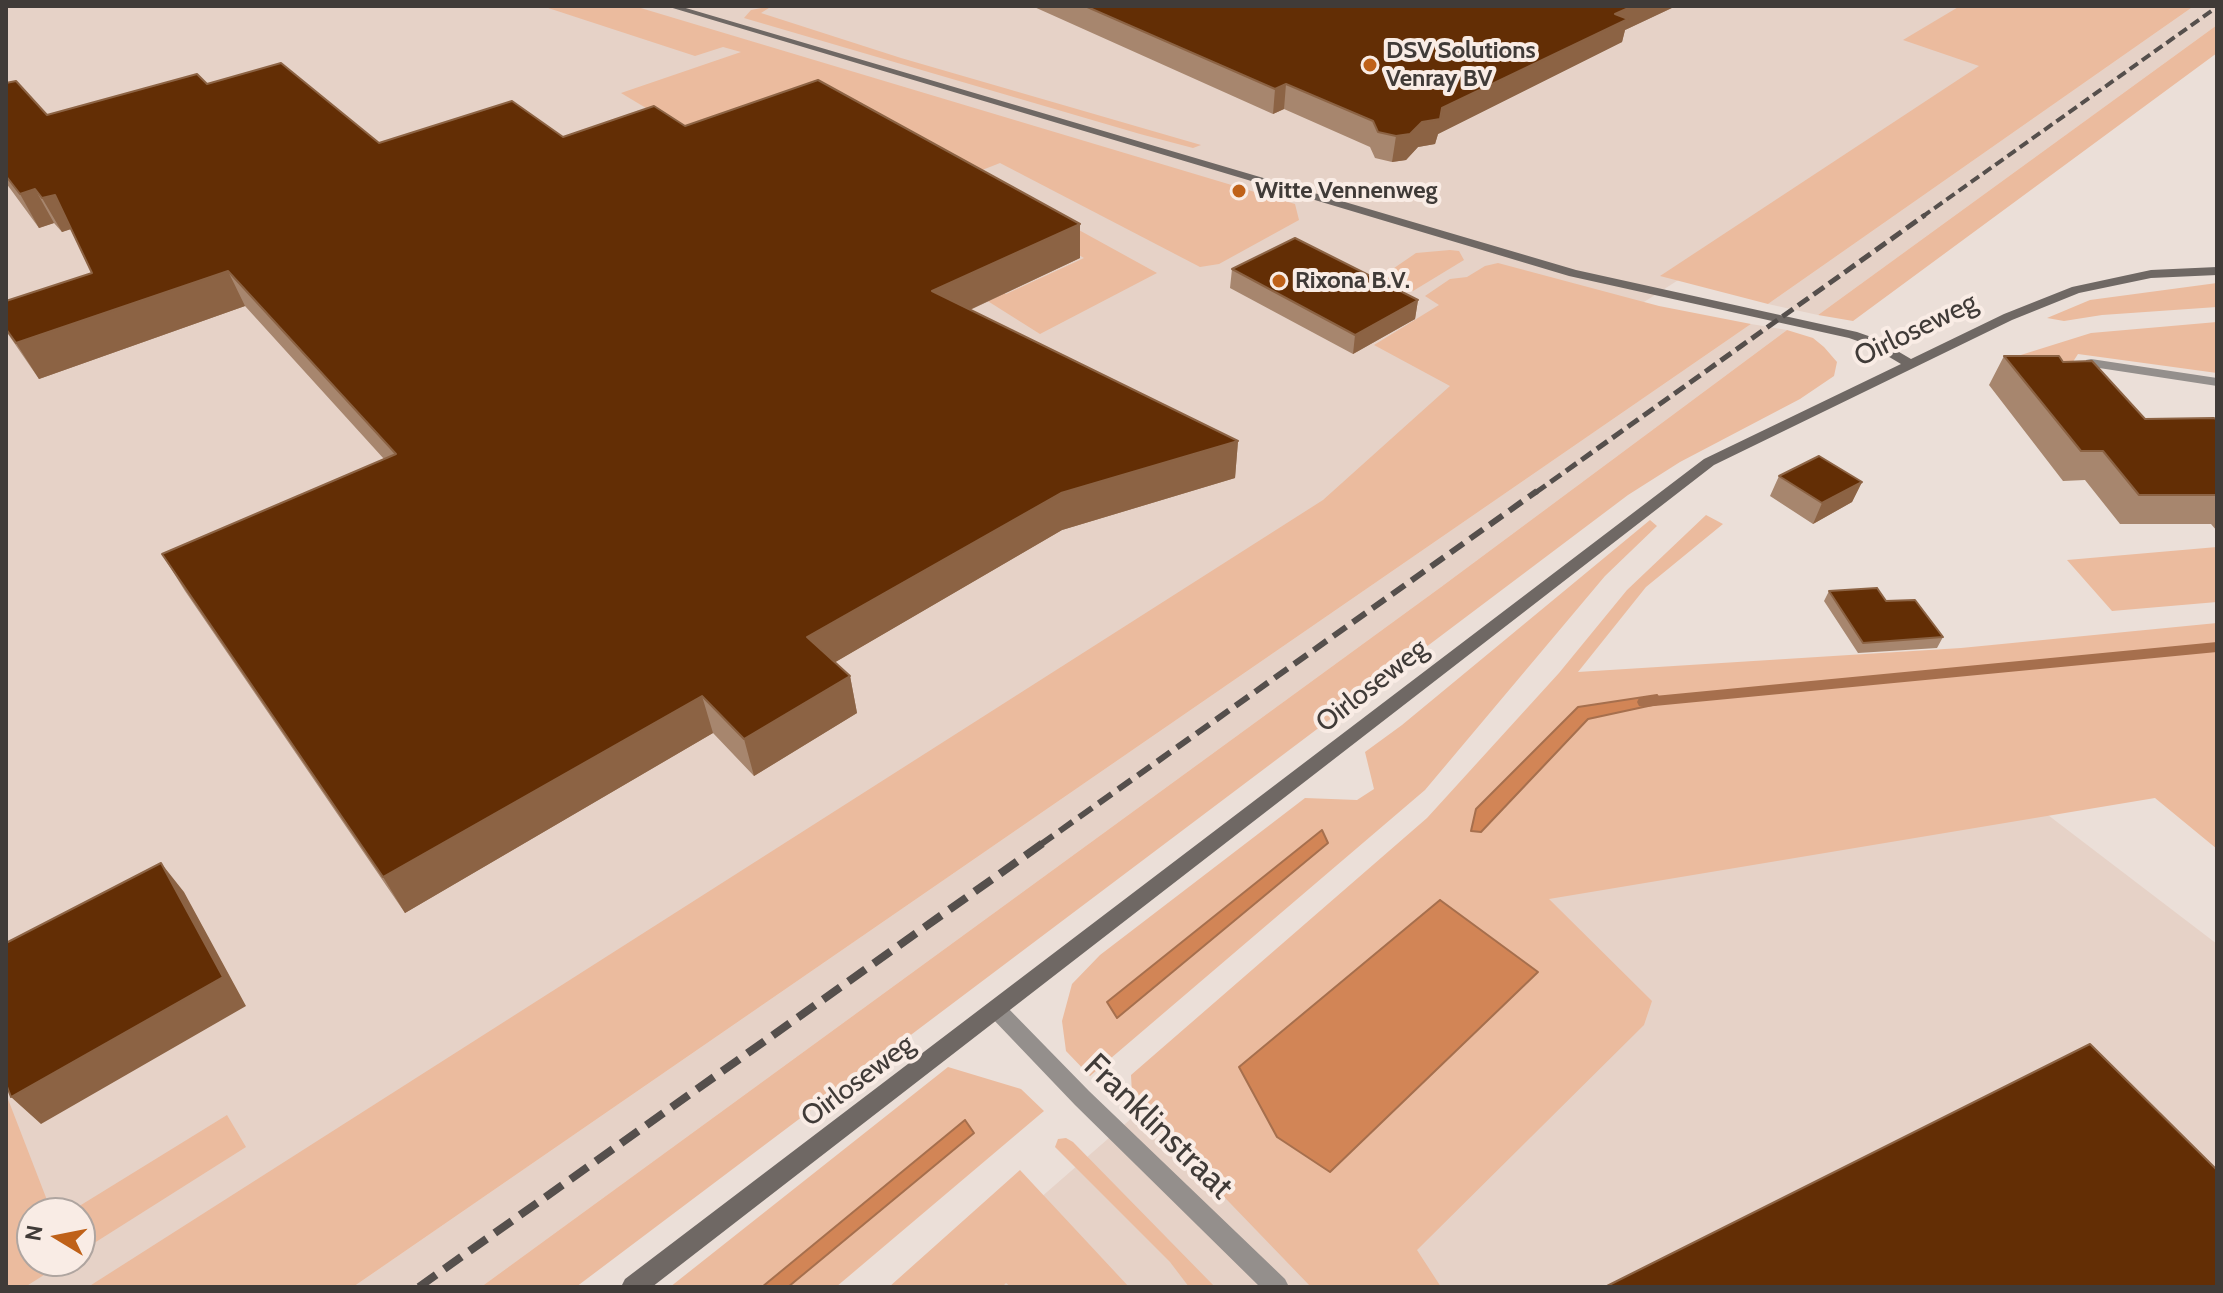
<!DOCTYPE html>
<html>
<head>
<meta charset="utf-8">
<style>
	body { margin:0 }
	#map { position:relative; width:2223px; height:1293px; overflow:hidden; background:#ebdfd8; font-family:Cabin,sans-serif }
	canvas { display:block }
	.frame { position:absolute; inset:0; border:8px solid #403b38; pointer-events:none }
	.north { position:absolute; left:16px; top:1197px; width:80px; height:80px; box-sizing:border-box; background:#f9ece5; border:2px solid #afa5a0; border-radius:50%; rotate:280deg; font-size:22px; font-weight:700; line-height:32px; text-align:center; color:#403b38 }
	.north::after { content:''; display:block; margin:auto; width:28px; height:36px; background:#bf6118; clip-path:polygon(50% 0,100% 100%,50% 72%,0 100%) }
</style>
</head>
<body>
<div id="map">
<canvas width="2223" height="1293"></canvas>
<div class="frame"></div>
<div class="north">N</div>
</div>
<script>
const context = document.querySelector('canvas').getContext('2d');
context.lineJoin = 'round';
function fill(path, color) { context.fillStyle = color; context.fill(path, 'evenodd'); }
const toPath = rows => new Path2D(rows.map(r => 'M' + r).join(''));
function strokePath(path, color, width, dash) { context.strokeStyle = color; context.lineWidth = width; context.lineCap = dash ? 'butt' : 'round'; context.setLineDash(dash || []); context.stroke(path); }
function drawText(font, color, halo, rows, align = 'center') {
  context.font = font + ' Cabin,sans-serif'; context.lineWidth = 8; context.setLineDash([]); context.textBaseline = 'middle'; context.strokeStyle = halo; context.fillStyle = color; for (const [text, x, y, turn = 0] of rows) {
    context.save(); context.translate(x, y); context.rotate((+turn || 0) * Math.PI / 180); context.textAlign = isNaN(turn) ? turn : align; if (halo) context.strokeText(text, 0, 0); context.fillText(text, 0, 0); context.restore();
  }
}
fill(toPath([
	[6,6,2107,6,1378,472,136,1287,6,1287],
	[32,1213,80,1213,80,1261,32,1261],
	[2194,6,2217,6,2217,25,1818,315,1768,304],
	[1751,324,1787,330,1441,587,481,1287,353,1287],
	[1892,696,2217,944,2217,1287,938,1287,1530,771]
]), '#e6d2c7');
fill(toPath([
	[542,6,634,6,1295,204,1299,220,1219,264,1200,267,1000,163,952,182,696,138,621,93,741,52,723,47,695,56],
	[772,6,761,13,901,58,1201,145,1193,148,1140,134,744,18,751,10],
	[1960,6,2194,6,1768,304,1660,276,1979,66,1903,40],
	[2217,25,2217,53,1853,321,1818,315],
	[1008,191,1157,273,1040,334,967,288,982,282,1006,294,1084,258,974,195],
	[1450,250,1459,251,1464,260,1413,291,1381,277,1416,253],
	[1498,263,1659,306,1751,324,353,1287,88,1287,1323,500,1450,386,1374,345,1439,305,1425,296,1450,279,1467,277,1485,266],
	[2217,283,2217,307,2102,315,2064,321,2047,318,2090,300],
	[2217,322,2217,373,2078,354,2069,368,2008,359,2091,333],
	[1787,330,1813,338,1824,347,1837,362,1834,376,1800,399,1680,462,1628,495,576,1287,481,1287,1441,587],
	[1706,515,1723,524,1646,587,1578,672,1961,648,2217,623,2217,849,2155,798,1549,899,1652,1001,1644,1025,1417,1250,1441,1287,1311,1287,1150,1120,1132,1094,1131,1075,1427,818,1559,673,1627,590],
	[1662,703,1588,719,1576,731,1578,707],
	[1650,520,1657,526,1605,576,1425,790,1090,1076,1066,1051,1062,1021,1072,984,1100,955,1305,798,1357,800,1374,789,1365,752,1402,725],
	[1322,831,1327,843,1117,1018,1107,1002],
	[2217,547,2217,602,2112,611,2067,560],
	[948,1067,1021,1089,1044,1111,836,1287,788,1287,973,1133,965,1121,762,1287,670,1287],
	[6,1094,52,1213,32,1213,32,1261,66,1261,25,1287,6,1287],
	[227,1115,246,1147,80,1252,80,1213,68,1213],
	[1066,1138,1073,1142,1215,1287,1189,1287,1170,1262,1055,1147,1058,1139],
	[1020,1170,1129,1287,1011,1287,1006,1283,1002,1287,889,1287]
]), '#ebbb9e');
const water = toPath([
	[1657,695,1662,703,1588,719,1481,832,1471,831,1476,809,1578,707,1657,695],
	[1322,830,1328,843,1117,1018,1107,1002,1322,830],
	[1440,900,1538,972,1330,1172,1277,1137,1239,1067,1440,900],
	[965,1120,974,1133,788,1287,762,1287,965,1120]
]);
fill(water, '#d28556');
strokePath(water, '#a66f4d', 2);
fill(toPath([
	[2217,642,2217,652,1644,707,1639,706,1637,702,1639,698,1644,697,2217,642]
]), '#a66f4d');
fill(toPath([
	[2091,359,2217,378,2217,386,2086,366,2086,360,2091,359],
	[997,1001,1004,1004,1089,1091,1285,1279,1289,1287,1260,1287,1075,1105,990,1016,987,1010,990,1004,997,1001]
]), '#948f8c');
fill(toPath([
	[666,6,679,6,1576,270,1857,332,1877,339,1911,359,2004,314,2072,287,2151,270,2217,267,2217,275,2151,278,2079,293,2012,320,1714,465,652,1287,621,1287,625,1279,1704,459,1901,364,1869,345,1849,338,1569,276,666,6]
]), '#6f6864');
strokePath(toPath([
	[1922,217,2217,7]
]), '#554f4c', 4, [10, 5]);
strokePath(toPath([
	[1535,493,1925,215]
]), '#554f4c', 5, [13, 6]);
strokePath(toPath([
	[1040,845,1537,491]
]), '#554f4c', 6, [16, 8]);
strokePath(toPath([
	[419,1287,1043,843]
]), '#554f4c', 8, [21, 10]);
fill(toPath([
	[1032,6,1676,6,1625,30,1622,42,1438,134,1435,144,1418,147,1406,160,1392,162,1375,158,1370,147,1284,109,1273,114],
	[6,83,47,115,207,84,379,143,563,137,685,126,1080,224,1080,258,970,310,1238,441,1235,478,1062,530,835,662,850,676,857,713,754,776,713,733,405,913,185,591,162,554,384,459,245,306,39,379,6,331,6,329,92,273,71,229,62,232,54,223,39,228,6,183],
	[1232,269,1418,300,1415,319,1353,354,1230,288],
	[2004,356,2063,362,2145,419,2217,420,2217,531,2211,524,2120,524,2085,480,2063,481,1989,385],
	[1779,476,1862,482,1852,502,1813,524,1770,496],
	[1829,591,1886,601,1943,637,1937,648,1858,653,1824,601]
]), '#a7866e');
fill(toPath([
	[1633,6,1676,6,1625,30,1622,42,1438,134,1435,144,1418,147,1406,160,1392,162,1396,136,1442,108,1615,14],
	[1286,84,1284,109,1273,114,1275,89],
	[35,189,54,223,39,228,20,194],
	[55,195,74,228,62,232,42,198],
	[1080,224,1080,258,935,326,932,291],
	[228,271,245,306,39,379,16,343],
	[1418,300,1415,319,1353,354,1355,335],
	[1238,441,1235,478,1062,530,815,674,807,637,1061,493],
	[1862,482,1852,502,1813,524,1822,503],
	[850,676,857,713,754,776,744,739],
	[702,696,713,733,405,913,383,877],
	[161,863,184,892,246,1006,41,1124,11,1097]
]), '#8c6344');
const building = toPath([
	[1085,6,1633,6,1615,14,1628,19,1442,108,1440,119,1422,122,1410,134,1396,136,1378,132,1373,121,1286,84,1275,89,1085,6],
	[281,63,379,143,512,101,563,137,654,106,685,126,818,80,1080,224,932,291,1238,441,1061,493,807,637,850,676,744,739,702,696,383,877,162,554,396,454,228,271,16,343,6,329,6,301,92,273,55,195,42,198,35,189,20,194,6,176,6,83,16,81,47,115,197,74,207,84,281,63],
	[1295,238,1418,300,1355,335,1232,269,1295,238],
	[2004,356,2059,356,2063,362,2092,361,2145,419,2214,418,2217,420,2217,495,2139,495,2103,451,2081,451,2004,356],
	[1819,456,1862,482,1822,503,1779,476,1819,456],
	[1877,588,1886,601,1915,600,1943,637,1863,643,1829,591,1877,588],
	[161,863,223,977,11,1097,6,1084,6,943,161,863],
	[2090,1044,2217,1170,2217,1287,1605,1287,2090,1044]
]);
fill(building, '#632e05');
strokePath(building, '#8c6344', 2);
for (const [x, y, r, color] of [
	[1370,65,8,"#bf6118"],
	[1239,191,8,"#bf6118"],
	[1279,281,8,"#bf6118"]
]) { const dot = new Path2D(); dot.arc(x, y, r, 0, 2 * Math.PI); context.fillStyle = color; context.fill(dot); strokePath(dot, '#f9ece5', 3); }
drawText('bold 24px', '#403b38', '#f9ece5', [
	["DSV Solutions",1386,51],
	["Venray BV",1386,79],
	["Witte Vennenweg",1255,191],
	["Rixona B.V.",1295,281]
], 'left');
drawText('28px', '#403b38', '#f9ece5', [
	["Oirloseweg",1916,330,-26],
	["Oirloseweg",1372,686,-38],
	["Oirloseweg",858,1081,-37]
]);
drawText('34px', '#403b38', '#f9ece5', [
	["Franklinstraat",1158,1127,44]
]);
</script>
</body>
</html>
